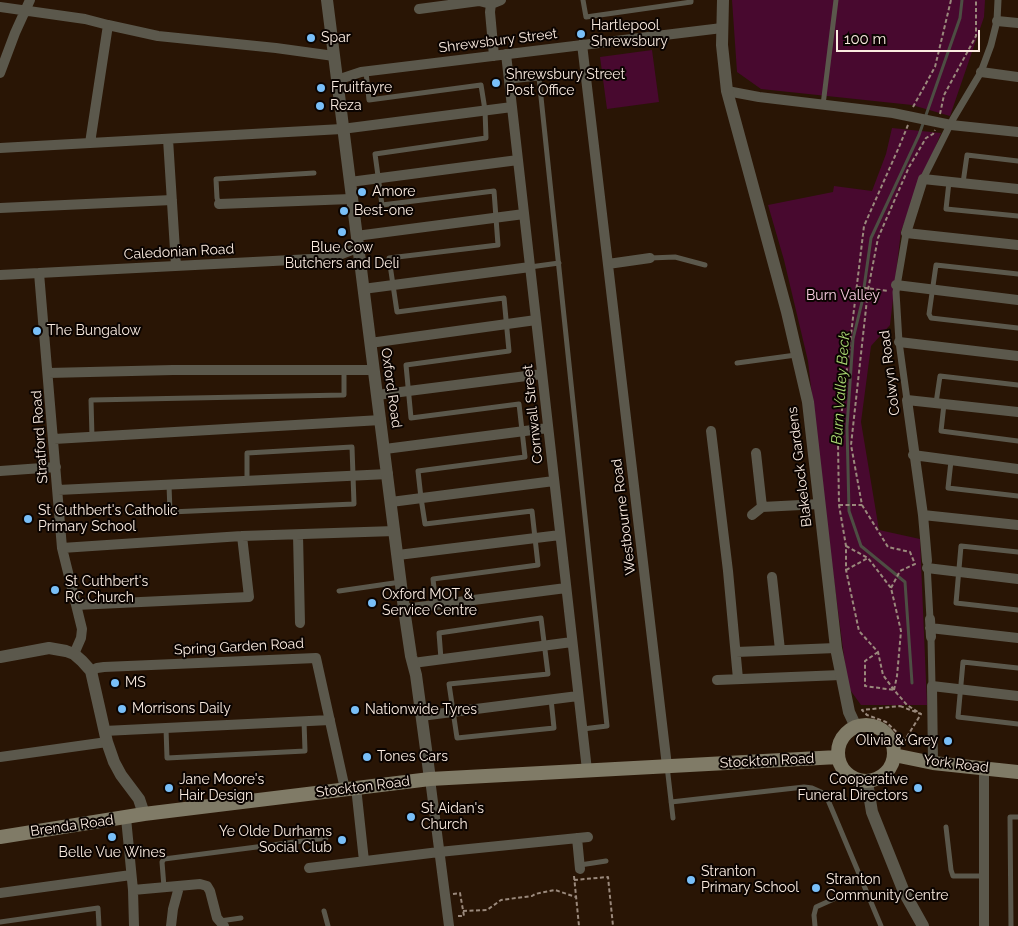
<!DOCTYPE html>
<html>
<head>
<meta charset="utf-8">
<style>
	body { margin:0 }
	#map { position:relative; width:1018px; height:926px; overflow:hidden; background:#291505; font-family:Raleway,sans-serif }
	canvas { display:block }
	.scale { position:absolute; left:836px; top:30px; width:144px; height:22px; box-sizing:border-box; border:2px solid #faebe0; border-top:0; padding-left:6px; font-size:15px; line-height:18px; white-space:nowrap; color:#faebe0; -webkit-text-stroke:4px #0b0401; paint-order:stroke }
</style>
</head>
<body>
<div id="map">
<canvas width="1018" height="926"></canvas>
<div class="scale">100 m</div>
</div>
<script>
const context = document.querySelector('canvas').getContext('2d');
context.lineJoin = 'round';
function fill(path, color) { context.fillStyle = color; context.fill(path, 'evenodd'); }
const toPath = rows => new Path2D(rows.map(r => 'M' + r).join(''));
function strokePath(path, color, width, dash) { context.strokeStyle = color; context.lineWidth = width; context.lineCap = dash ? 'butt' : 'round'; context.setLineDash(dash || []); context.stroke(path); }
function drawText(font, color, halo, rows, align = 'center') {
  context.font = font + ' Raleway,sans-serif'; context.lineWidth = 4; context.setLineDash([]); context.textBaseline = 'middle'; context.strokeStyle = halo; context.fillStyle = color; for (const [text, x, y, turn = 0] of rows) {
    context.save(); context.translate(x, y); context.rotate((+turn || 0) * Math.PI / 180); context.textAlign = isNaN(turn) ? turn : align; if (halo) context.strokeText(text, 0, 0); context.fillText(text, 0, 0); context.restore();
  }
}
fill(toPath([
	[732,0,985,0,984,17,950,116,912,105,761,89,737,72],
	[652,50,659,102,607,109,600,57],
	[892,128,941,133,901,231,890,325,871,346,861,422,879,530,920,539,927,705,861,705,848,687,827,527,808,361,784,260,768,205,833,192,834,186,872,191,886,154]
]), '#48092f');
strokePath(toPath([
	[912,683,905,582,861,546,849,511,847,427,853,339,862,302,871,238,919,135,960,18,962,0]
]), '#4d4e43', 3);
strokePath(toPath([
	[913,107,935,67,951,0],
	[940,114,944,95,976,36,976,0],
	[908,125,899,147,864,226,838,443,839,505,846,546,846,570,859,631,878,652,883,675,894,690,907,705,921,714],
	[857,287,889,291],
	[839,505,862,505],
	[846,546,868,558,891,588,901,631,897,676,894,690],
	[846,570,868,558],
	[891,588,900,571,915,564,910,552,888,547,862,505,851,445,868,290,878,238,909,167,926,138,933,134,935,130],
	[878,652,865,661,865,686,894,690],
	[900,706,921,714,905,740,886,722,867,715,862,710,900,706],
	[574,876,579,926],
	[574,880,608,877,613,926],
	[453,894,460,893,464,916,458,916],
	[463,911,487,910,501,900,532,896,535,894,555,890,576,897]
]), '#9a897c', 2, [4, 2.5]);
strokePath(toPath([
	[583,0,586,17,691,2,691,0],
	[366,72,369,100,481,85,485,110,486,138,375,154,382,205,494,191,498,245,389,258,397,312,504,298,509,351,406,365,411,418,519,404,525,457,418,471,421,498,425,524,532,511,538,565,433,579,436,605],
	[509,81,539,78,607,726,583,729],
	[823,105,836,0],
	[949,182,946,209,1018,216],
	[963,183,967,155,1018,161],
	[219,204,217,198,216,179,314,173],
	[650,258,675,257,705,265],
	[530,267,559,263],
	[1018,274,936,265,929,314,931,318,1018,328],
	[737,363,796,355],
	[936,403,940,376,1018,385],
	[944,404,941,431,1018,441],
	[92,437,91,400,344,395,344,370],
	[951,461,948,488,1018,496],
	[169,485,170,512,354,504,352,447,247,453,247,480],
	[1018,552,961,546,956,603,1018,610],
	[339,591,401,582],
	[441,659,439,633,541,618,548,674,449,684,457,738,554,728,551,699],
	[1018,668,963,662,958,717,1018,724],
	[166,728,167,758,305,751,304,721],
	[667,766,673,818],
	[671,802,804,787,812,788,821,792,828,800,881,926],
	[946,827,951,870,953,876,984,876],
	[580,865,606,861],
	[164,887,162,862,164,859,326,838],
	[324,911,328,926],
	[220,921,241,918],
	[0,922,98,908,99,926],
	[815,926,814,915,816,907,836,898],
	[1011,926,1010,817,1018,817]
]), '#5b584c', 5);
strokePath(toPath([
	[923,179,953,119,981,72,991,45,997,21,998,0],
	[906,233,896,292,899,342,907,400],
	[927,564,930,619],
	[931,637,932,686]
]), '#5b584c', 7);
strokePath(toPath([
	[491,4,490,12,494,56],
	[0,7,85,19,108,25,158,36,276,48,334,56],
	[419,9,479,1,491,4,501,0],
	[997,21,1018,23],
	[582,44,667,766],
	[506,54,587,770],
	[981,72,1018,77],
	[0,73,15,33,30,0],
	[337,80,361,72,722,28],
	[727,91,759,97,893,113,951,125,1018,132],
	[168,139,176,266],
	[90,143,108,25],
	[0,148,342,129,512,107],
	[350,182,518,160],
	[1018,189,923,179,906,233,1018,245],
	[219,204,351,199],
	[0,208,172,200],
	[356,236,524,214],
	[608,264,650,258],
	[39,273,62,548,82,629,81,638,74,654],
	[0,275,331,258,357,248],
	[896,285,1018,300],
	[363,289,530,267],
	[899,342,1018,356],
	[370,343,536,320],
	[48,373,173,370,374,370],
	[377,395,542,374],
	[711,431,728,571,738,679],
	[54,439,381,420],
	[385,449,548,428],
	[756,453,762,507],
	[913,455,1018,469],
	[0,471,56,467],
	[58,490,388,474],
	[391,502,554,481],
	[752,515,762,507,820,504],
	[923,515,1018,525],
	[298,535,300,623],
	[62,548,242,536,395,531],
	[398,555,560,535],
	[927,561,923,515,907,400,1018,412],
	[927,568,1018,579],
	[772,577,780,650],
	[76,605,249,597,242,536],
	[404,609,566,588],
	[930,619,931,637],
	[930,628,1018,638],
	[736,652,836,648],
	[413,663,572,642],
	[91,671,97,668,104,667,316,658,345,789],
	[717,680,841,675],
	[421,716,578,696],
	[104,731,330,720],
	[0,757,107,742],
	[933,763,932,686,1018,696],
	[984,768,984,926],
	[430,779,449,926],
	[356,787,364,861],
	[126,818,133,890,134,926],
	[577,838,580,869],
	[309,868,439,852,588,837],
	[133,890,200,884,207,886,210,891,217,918,224,926],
	[0,893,131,875],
	[171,926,173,909,179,887]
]), '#5b584c', 10);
strokePath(toPath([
	[327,0,404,609,411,656,416,675,430,779],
	[723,0,722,45,727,91,787,312,808,402,836,648,849,712,856,727],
	[0,657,49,648,66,651,74,654,82,661,91,671,107,742,114,762,121,775,139,799,144,814],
	[867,782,872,812,904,892,923,926]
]), '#5b584c', 12);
strokePath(toPath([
	'838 753a28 28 0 1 1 56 0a28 28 0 1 1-56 0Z',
	[894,755,933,763,1018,772],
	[0,837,144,814,430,779,838,757]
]), '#807b67', 14);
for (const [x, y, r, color] of [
	[581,34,5,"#79bff8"],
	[311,38,5,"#79bff8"],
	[496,83,5,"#79bff8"],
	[321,88,5,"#79bff8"],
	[320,106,5,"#79bff8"],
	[362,192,5,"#79bff8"],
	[344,211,5,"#79bff8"],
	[342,232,5,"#79bff8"],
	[37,331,5,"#79bff8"],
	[28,519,5,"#79bff8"],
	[55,590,5,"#79bff8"],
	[372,603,5,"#79bff8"],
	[115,683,5,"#79bff8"],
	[122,709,5,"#79bff8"],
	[355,710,5,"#79bff8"],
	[948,741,5,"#79bff8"],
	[367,757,5,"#79bff8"],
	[169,788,5,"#79bff8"],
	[918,788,5,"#79bff8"],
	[411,817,5,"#79bff8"],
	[112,837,5,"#79bff8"],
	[342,840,5,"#79bff8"],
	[691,880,5,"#79bff8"],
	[816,888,5,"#79bff8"]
]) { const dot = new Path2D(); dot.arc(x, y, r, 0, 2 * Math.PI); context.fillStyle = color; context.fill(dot); strokePath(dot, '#0b0401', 2); }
drawText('14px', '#faebe0', '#0b0401', [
	["Hartlepool",591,26],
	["Shrewsbury",591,42],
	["Spar",321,38],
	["Shrewsbury Street",506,75],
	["Post Office",506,91],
	["Fruitfayre",331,88],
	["Reza",330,106],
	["Amore",372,192],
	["Best-one",354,211],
	["Blue Cow",342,248,"center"],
	["Butchers and Deli",342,264,"center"],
	["The Bungalow",47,331],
	["St Cuthbert's Catholic",38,511],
	["Primary School",38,527],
	["St Cuthbert's",65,582],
	["RC Church",65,598],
	["Oxford MOT &",382,595],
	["Service Centre",382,611],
	["MS",125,683],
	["Morrisons Daily",132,709],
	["Nationwide Tyres",365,710],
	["Olivia & Grey",938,741,"right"],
	["Tones Cars",377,757],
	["Jane Moore's",179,780],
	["Hair Design",179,796],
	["Cooperative",908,780,"right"],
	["Funeral Directors",908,796,"right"],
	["St Aidan's",421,809],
	["Church",421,825],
	["Ye Olde Durhams",332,832,"right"],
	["Social Club",332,848,"right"],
	["Belle Vue Wines",112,853,"center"],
	["Stranton",701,872],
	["Primary School",701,888],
	["Stranton",826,880],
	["Community Centre",826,896]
], 'left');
drawText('14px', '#faebe0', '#0b0401', [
	["Shrewsbury Street",498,41,-7],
	["Caledonian Road",179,252,-3],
	["Colwyn Road",890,373,-97],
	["Oxford Road",391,388,82],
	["Cornwall Street",533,414,-96],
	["Stratford Road",40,437,-94],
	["Blakelock Gardens",800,467,-97],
	["Westbourne Road",624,517,-97],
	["Spring Garden Road",239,647,-3],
	["Stockton Road",767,761,-3],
	["York Road",956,764,7],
	["Stockton Road",363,787,-7],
	["Brenda Road",72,826,-8]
]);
drawText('14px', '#facee2', '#0b0401', [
	["Burn Valley",843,296]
]);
drawText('italic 15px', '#aad872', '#0b0401', [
	["Burn Valley Beck",841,388,-86]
]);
</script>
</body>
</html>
